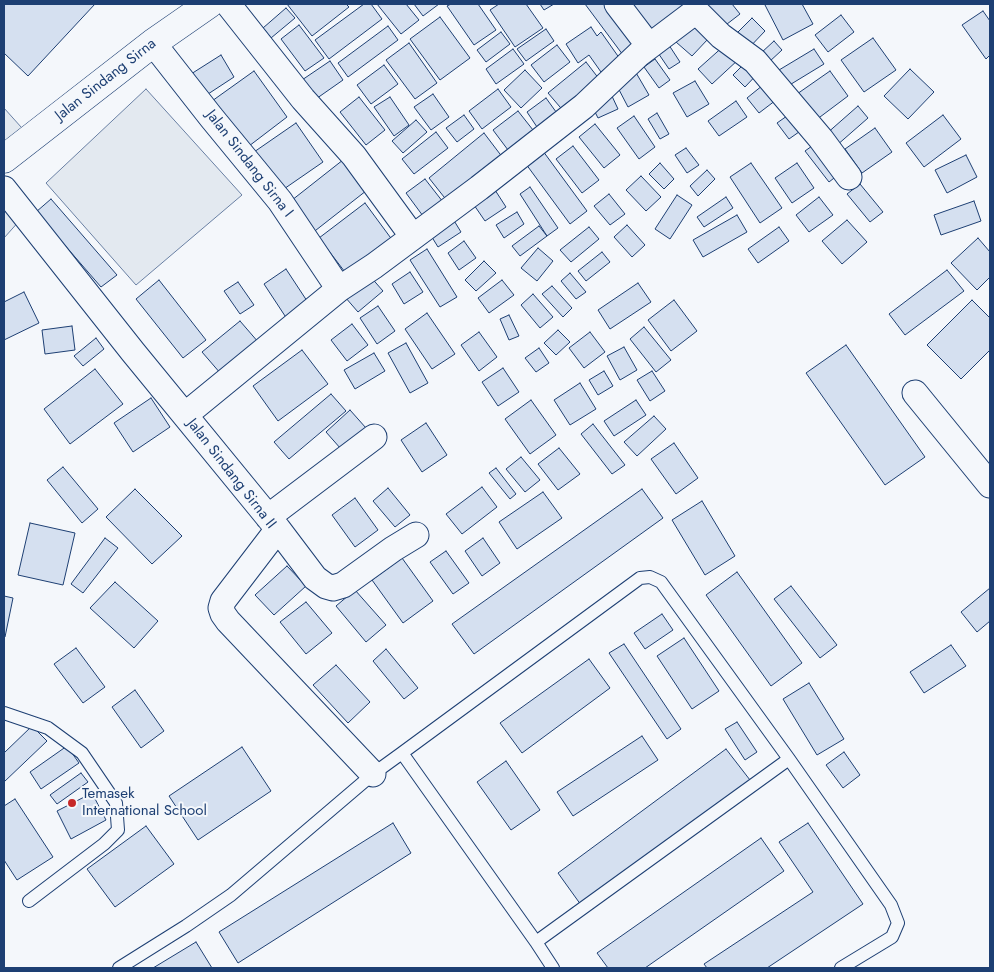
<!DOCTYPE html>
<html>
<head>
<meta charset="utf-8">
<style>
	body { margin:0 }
	#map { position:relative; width:994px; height:972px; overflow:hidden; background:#f4f7fb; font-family:Jost,sans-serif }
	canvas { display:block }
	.frame { position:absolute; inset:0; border:5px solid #1d3f73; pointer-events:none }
</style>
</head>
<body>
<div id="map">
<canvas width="994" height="972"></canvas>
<div class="frame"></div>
</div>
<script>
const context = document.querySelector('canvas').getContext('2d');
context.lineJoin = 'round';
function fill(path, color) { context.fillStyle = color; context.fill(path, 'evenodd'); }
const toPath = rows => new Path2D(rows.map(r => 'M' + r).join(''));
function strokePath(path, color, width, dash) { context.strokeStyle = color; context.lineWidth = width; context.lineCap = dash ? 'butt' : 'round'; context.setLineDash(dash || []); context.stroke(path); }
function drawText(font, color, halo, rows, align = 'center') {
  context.font = font + ' Jost,sans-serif'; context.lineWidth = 4; context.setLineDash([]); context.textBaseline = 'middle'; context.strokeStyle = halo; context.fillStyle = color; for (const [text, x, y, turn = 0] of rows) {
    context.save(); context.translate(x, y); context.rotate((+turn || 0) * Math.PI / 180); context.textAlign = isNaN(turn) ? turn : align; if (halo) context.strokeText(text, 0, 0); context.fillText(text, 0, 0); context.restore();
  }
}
const green = toPath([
	[146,89,242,195,136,285,46,183,146,89],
	[4,108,30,137,4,158,4,108],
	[4,199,21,219,4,238,4,199]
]);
fill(green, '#e3e9f0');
strokePath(green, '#687fa3', 1);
const building = toPath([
	[4,4,95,4,28,76,4,53,4,4],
	[287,4,346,4,349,7,312,36,287,4],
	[364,4,371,4,382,19,329,59,315,40,364,4],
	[377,4,406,4,419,20,401,34,377,4],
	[414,4,439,4,423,16,414,4],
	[451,4,478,4,496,30,474,45,447,6,451,4],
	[499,4,526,4,543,28,515,47,490,10,499,4],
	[540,4,554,4,544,10,540,4],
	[585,4,614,4,642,41,623,55,585,4],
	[618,4,697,4,648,42,618,4],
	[700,4,732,4,740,14,718,31,700,4],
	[767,4,802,4,813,24,783,40,765,5,767,4],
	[286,8,295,18,271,38,263,28,286,8],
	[983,11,990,21,990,55,986,59,962,25,983,11],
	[841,15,854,32,828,52,815,35,841,15],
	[440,17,470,58,440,80,410,39,440,17],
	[752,18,765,31,746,51,732,38,752,18],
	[299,25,324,58,305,71,281,39,299,25],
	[693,25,708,39,692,56,676,42,693,25],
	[388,26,398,40,348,77,338,63,388,26],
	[591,27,597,36,601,32,620,59,601,72,589,55,578,63,566,44,591,27],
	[546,29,554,41,526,61,517,49,546,29],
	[501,32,510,44,486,62,477,50,501,32],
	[873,38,896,70,864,92,841,60,873,38],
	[665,39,680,62,669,69,654,47,665,39],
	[774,41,782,50,769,62,761,53,774,41],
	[409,43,437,83,415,99,386,60,409,43],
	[726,44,739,59,712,84,698,69,726,44],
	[557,45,570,62,544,82,531,65,557,45],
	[513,49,524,64,496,84,486,69,513,49],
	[814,49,824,64,783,89,774,73,814,49],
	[221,55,234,77,205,96,191,74,221,55],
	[750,58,762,69,745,87,733,75,750,58],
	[655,59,670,80,659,88,644,67,655,59],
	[330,61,343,80,313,101,299,82,330,61],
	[586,62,603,84,566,114,548,93,586,62],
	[384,65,398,84,371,104,357,85,384,65],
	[910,69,934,92,908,119,884,96,910,69],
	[525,70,542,88,521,108,504,90,525,70],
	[254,71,287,117,249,146,212,101,254,71],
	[635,71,649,95,628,107,615,82,635,71],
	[830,71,848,96,816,120,797,94,830,71],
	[695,81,709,104,687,117,673,93,695,81],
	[768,81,780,97,759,113,747,98,768,81],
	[498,89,511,107,482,129,469,111,498,89],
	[433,94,449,117,431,130,414,107,433,94],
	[611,94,618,109,598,118,591,104,611,94],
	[359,97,385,130,366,145,340,112,359,97],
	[390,97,409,125,394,136,374,107,390,97],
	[546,98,559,116,539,130,527,112,546,98],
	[736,101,747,117,719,136,708,121,736,101],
	[858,106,868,118,836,146,825,135,858,106],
	[518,111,533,130,508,150,493,130,518,111],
	[794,111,806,127,789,139,777,123,794,111],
	[657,113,669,134,660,139,648,119,657,113],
	[464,115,474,129,457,142,446,128,464,115],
	[943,115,961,139,924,167,906,143,943,115],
	[634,116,655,147,639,159,617,128,634,116],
	[416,120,427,132,403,153,392,141,416,120],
	[296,123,323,162,281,191,254,152,296,123],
	[595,124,620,155,604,168,579,137,595,124],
	[875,128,892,152,862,173,845,149,875,128],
	[436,132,448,148,414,174,402,159,436,132],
	[484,133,503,158,448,202,429,178,484,133],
	[819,141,843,171,829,182,805,151,819,141],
	[573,146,599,180,582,193,556,159,573,146],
	[540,147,587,211,570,224,523,160,540,147],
	[686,148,699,165,687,173,675,155,686,148],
	[966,155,977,177,947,193,935,170,966,155],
	[348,156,371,187,311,234,287,204,348,156],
	[660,163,674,179,664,189,649,174,660,163],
	[751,163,782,208,760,223,730,177,751,163],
	[797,163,814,188,792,203,775,178,797,163],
	[707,170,715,179,698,196,690,186,707,170],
	[641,176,661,197,646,211,626,190,641,176],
	[425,179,443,202,423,216,406,193,425,179],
	[860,184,883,212,870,222,847,194,860,184],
	[530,187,558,228,547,236,520,194,530,187],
	[495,190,506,207,485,221,474,205,495,190],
	[609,194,625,214,610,225,594,206,609,194],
	[677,195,692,205,670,239,655,229,677,195],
	[726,197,733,208,704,227,697,217,726,197],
	[819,197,833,215,809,232,796,215,819,197],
	[51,199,117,275,101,287,36,212,51,199],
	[974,201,981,221,941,235,934,215,974,201],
	[365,203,393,241,348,276,319,238,365,203],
	[517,212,524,224,504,238,496,225,517,212],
	[737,215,747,232,703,257,693,240,737,215],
	[453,219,461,232,438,247,430,234,453,219],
	[847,220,867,242,842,264,822,241,847,220],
	[627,225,645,245,632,257,614,237,627,225],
	[539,226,547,236,520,256,512,246,539,226],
	[589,227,599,239,571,262,560,250,589,227],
	[779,227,789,241,758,263,748,249,779,227],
	[978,238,990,252,990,277,977,290,951,263,978,238],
	[464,241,476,258,459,270,448,253,464,241],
	[538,248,553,261,537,281,521,268,538,248],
	[427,249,457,297,440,307,410,260,427,249],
	[602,252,610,262,586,281,578,271,602,252],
	[484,261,496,273,476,291,465,280,484,261],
	[286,269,311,307,289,322,264,284,286,269],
	[947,270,964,291,905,335,889,314,947,270],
	[410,272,423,292,404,304,392,284,410,272],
	[570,273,586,292,576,299,561,281,570,273],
	[369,275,383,291,358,312,345,297,369,275],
	[159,280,206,340,183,358,136,299,159,280],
	[502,280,514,295,489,313,478,298,502,280],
	[238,282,254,305,240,314,224,291,238,282],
	[638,283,651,302,610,329,598,310,638,283],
	[552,286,572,308,563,317,542,294,552,286],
	[24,292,39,323,4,340,4,302,24,292],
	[533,294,553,317,540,328,521,305,533,294],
	[674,300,697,331,671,351,648,320,674,300],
	[972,300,990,318,990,350,961,379,927,345,972,300],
	[378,306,395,331,377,344,360,318,378,306],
	[427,313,455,354,432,369,405,329,427,313],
	[509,315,519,336,509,340,500,319,509,315],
	[240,321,259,343,221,374,202,352,240,321],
	[352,324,368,345,347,361,331,340,352,324],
	[72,326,75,350,45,354,42,330,72,326],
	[644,327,671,360,656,372,630,339,644,327],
	[558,330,570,342,556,355,544,343,558,330],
	[479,332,497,357,479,371,461,345,479,332],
	[590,332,605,352,584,368,569,348,590,332],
	[96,338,104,349,83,366,74,356,96,338],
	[406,343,428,383,410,393,388,353,406,343],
	[846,345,925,457,885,485,806,373,846,345],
	[624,347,637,370,620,380,607,356,624,347],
	[539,348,549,363,536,372,525,358,539,348],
	[302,350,328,384,278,421,253,386,302,350],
	[374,353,385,371,355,389,344,370,374,353],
	[503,368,519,392,498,406,482,382,503,368],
	[95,369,123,404,70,444,44,409,95,369],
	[604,371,613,386,598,395,589,380,604,371],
	[652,371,665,391,650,401,637,380,652,371],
	[580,383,596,409,570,425,554,400,580,383],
	[331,394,346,411,289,459,274,442,331,394],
	[151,398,170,427,133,452,114,423,151,398],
	[531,400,556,435,530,454,505,419,531,400],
	[636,400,646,415,614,436,604,421,636,400],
	[350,410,366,428,341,449,326,432,350,410],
	[654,416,666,429,637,456,624,442,654,416],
	[426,423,447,455,422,472,401,440,426,423],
	[593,424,625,465,612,474,581,434,593,424],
	[674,443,698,478,676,494,651,459,674,443],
	[559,448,580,474,558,490,538,464,559,448],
	[521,457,540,480,525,492,506,469,521,457],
	[63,467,98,509,82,523,47,480,63,467],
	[496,468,516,494,510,499,489,473,496,468],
	[482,487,497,507,462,534,446,514,482,487],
	[388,488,410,515,395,527,373,501,388,488],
	[135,489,182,536,152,564,106,517,135,489],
	[642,489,663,518,474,654,452,624,642,489],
	[543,492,562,518,517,549,499,522,543,492],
	[355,498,378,530,355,547,332,515,355,498],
	[702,501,735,556,705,575,672,520,702,501],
	[30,523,75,533,63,585,18,575,30,523],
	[105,538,118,548,83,593,71,584,105,538],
	[483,538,500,563,482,576,465,551,483,538],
	[446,551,469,583,453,594,430,562,446,551],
	[402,558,433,601,403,623,372,580,402,558],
	[287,566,306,586,274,615,255,595,287,566],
	[737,572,802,663,771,686,706,595,737,572],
	[115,582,158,621,134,648,90,608,115,582],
	[791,586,837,645,820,658,774,599,791,586],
	[990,588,990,621,977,632,961,612,990,588],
	[355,590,386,625,366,642,336,606,355,590],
	[4,596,13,598,5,637,4,637,4,596],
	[306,602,332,633,306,654,280,622,306,602],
	[662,614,673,630,645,649,634,633,662,614],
	[684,638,719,691,692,709,657,656,684,638],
	[624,644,681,729,667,739,609,653,624,644],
	[951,645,966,666,924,693,910,672,951,645],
	[76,648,105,687,83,703,54,664,76,648],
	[386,649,418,688,404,699,373,661,386,649],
	[589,659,610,688,522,753,500,723,589,659],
	[336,665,370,702,348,723,313,685,336,665],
	[809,683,844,739,817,755,783,699,809,683],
	[135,690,164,731,141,748,112,707,135,690],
	[737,722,757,752,745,760,725,729,737,722],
	[32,726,47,741,4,782,4,753,32,726],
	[642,736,658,760,573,816,557,792,642,736],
	[67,746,79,763,41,789,30,772,67,746],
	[242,747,271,791,198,840,169,796,242,747],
	[726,749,750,780,581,905,558,873,726,749],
	[844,752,860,775,843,788,826,765,844,752],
	[506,761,540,810,511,830,477,782,506,761],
	[81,773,88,782,57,804,50,795,81,773],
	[92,793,106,820,71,839,57,811,92,793],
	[15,799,53,857,17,880,4,860,4,806,15,799],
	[393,823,411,853,238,963,219,932,393,823],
	[808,823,863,904,767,968,707,968,704,964,813,892,779,842,808,823],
	[146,826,174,864,115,907,87,869,146,826],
	[761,838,784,871,645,968,608,968,597,953,761,838],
	[196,942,212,968,153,968,196,942]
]);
fill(building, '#d5e0f0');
strokePath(building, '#1d3f73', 1);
const lane = toPath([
	[4,713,48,728,82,753,116,803,118,830,104,844,29,901],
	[402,753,640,578,650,577,661,582,789,759,891,905,898,923,892,937,841,968],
	[536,942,789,759],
	[119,968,186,926,231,895,373,774,402,753,536,942,553,968]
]);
const street = toPath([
	[228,4,303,99,354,156,413,237],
	[617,4,649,46],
	[153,43,211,117,280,201,339,289],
	[4,189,133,352,278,529,223,601,221,608,223,614,228,621,373,774],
	[915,393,990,485],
	[185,415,339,289,374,266,479,188,584,106,639,54,696,11,721,36,755,61,821,139,849,177],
	[268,517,374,437],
	[278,529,315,578,326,586,333,588,343,585,393,549,416,535]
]);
const primary = toPath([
	[4,159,153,43,209,4]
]);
strokePath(lane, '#1d3f73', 14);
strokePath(street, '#1d3f73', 27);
strokePath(primary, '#1d3f73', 29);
strokePath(lane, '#f4f7fb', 12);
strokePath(street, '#f4f7fb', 25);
strokePath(primary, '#f4f7fb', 28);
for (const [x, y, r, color] of [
	[72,803,5,"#c62828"]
]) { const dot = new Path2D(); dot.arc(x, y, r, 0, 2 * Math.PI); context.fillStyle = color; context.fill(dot); strokePath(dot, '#f4f7fb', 2); }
drawText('15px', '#1d3f73', '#f4f7fb', [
	["Jalan Sindang Sirna",106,80,-38],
	["Jalan Sindang Sirna I",249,164,52],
	["Jalan Sindang Sirna II",231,474,52]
]);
drawText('15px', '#1d3f73', '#f4f7fb', [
	["Temasek",82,794],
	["International School",82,811]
], 'left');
</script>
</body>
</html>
